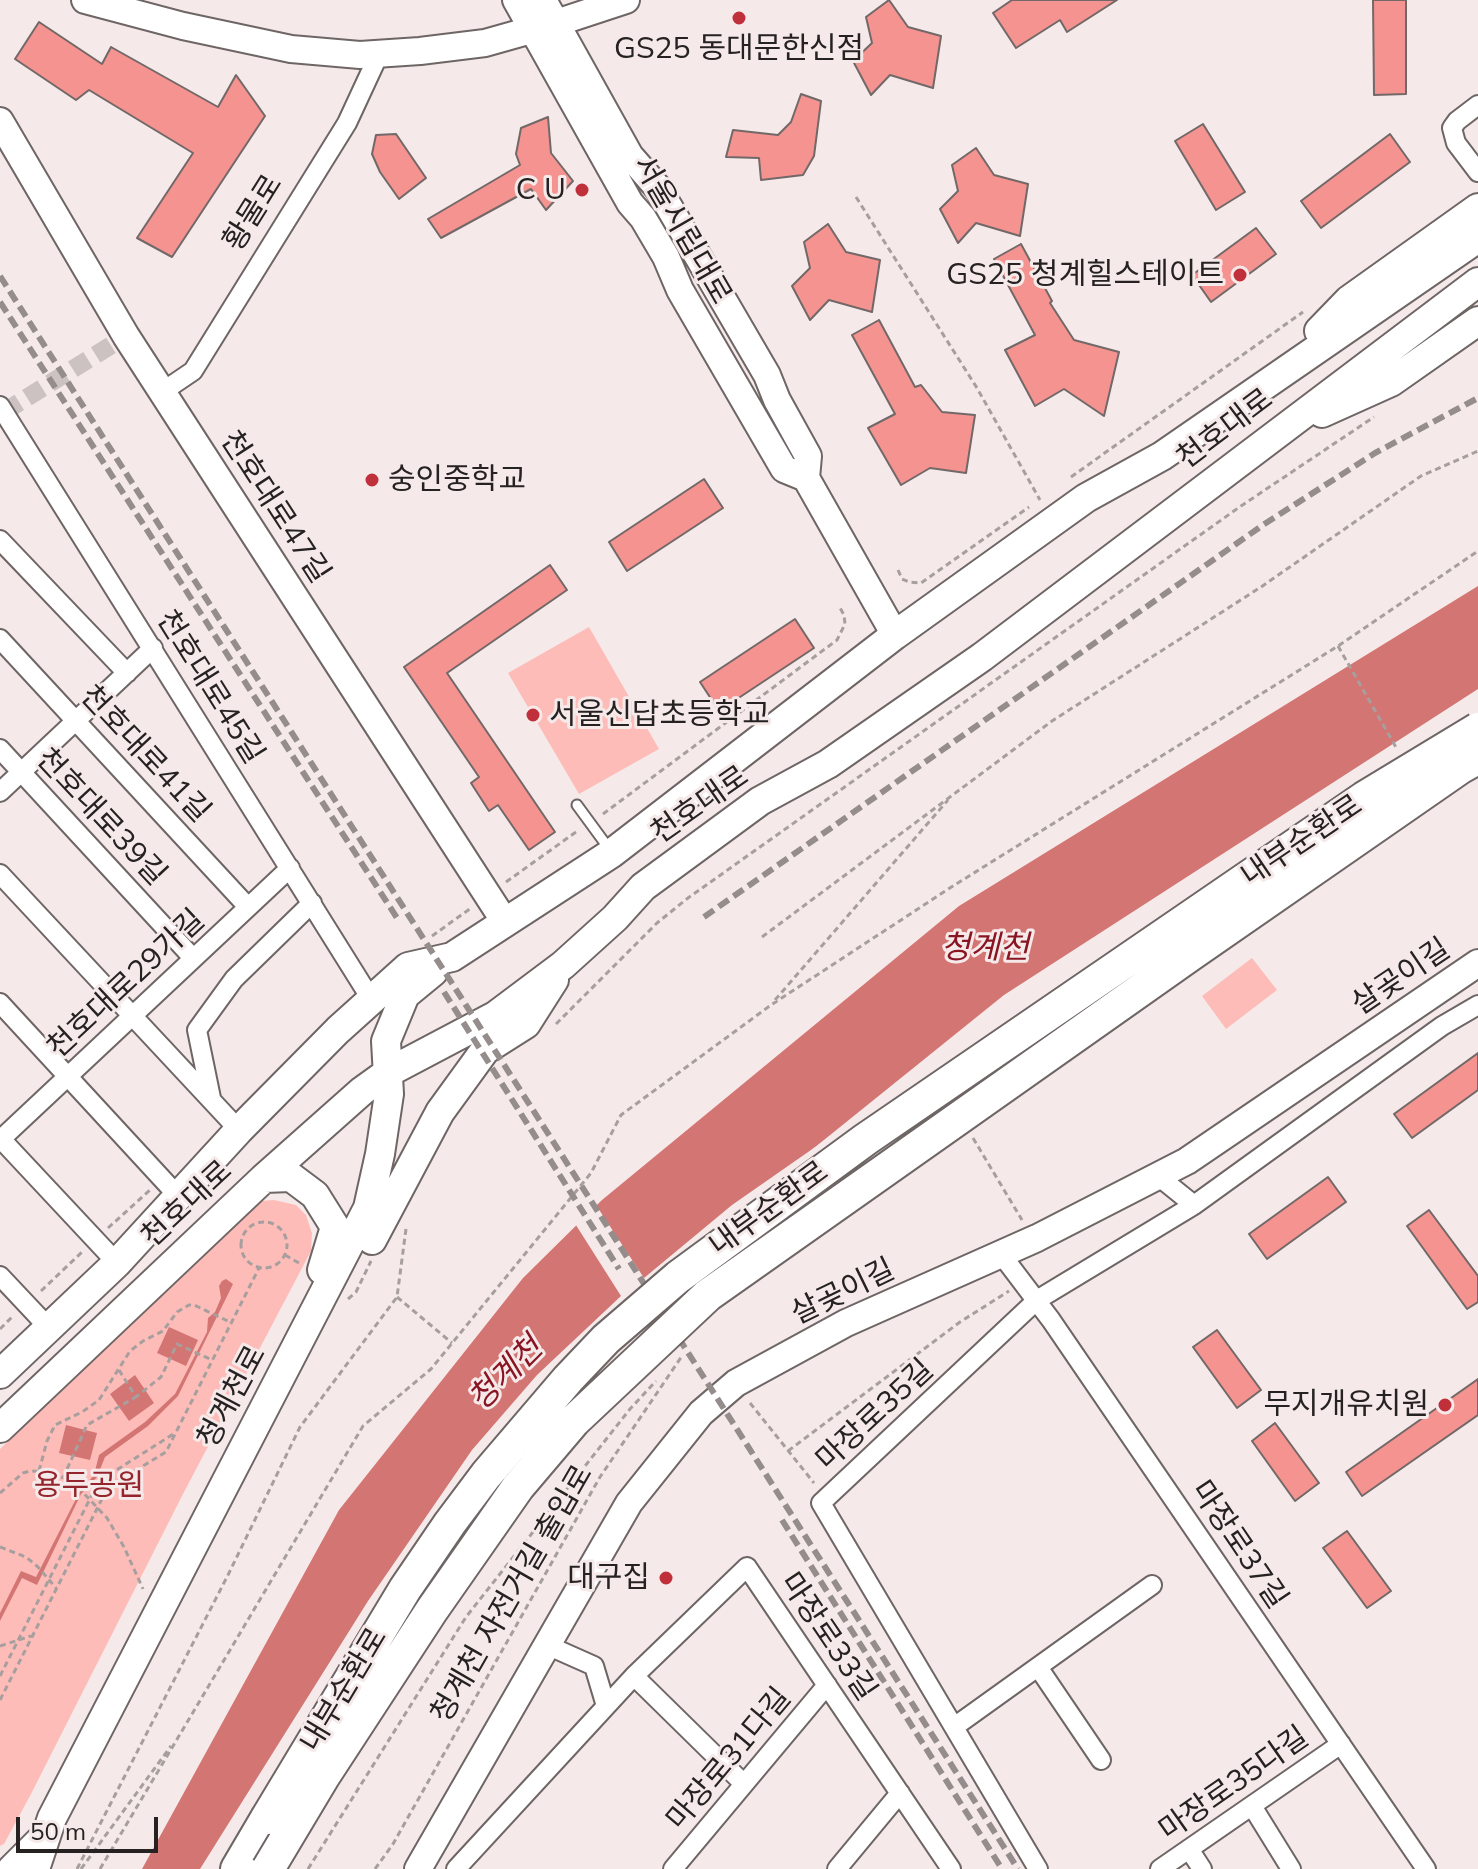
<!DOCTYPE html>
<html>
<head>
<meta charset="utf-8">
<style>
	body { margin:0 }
	#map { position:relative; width:1478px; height:1869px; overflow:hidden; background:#f5eae9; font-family:Mulish,sans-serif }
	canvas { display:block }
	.scale { position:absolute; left:16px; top:1817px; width:142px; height:36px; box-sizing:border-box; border:4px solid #252221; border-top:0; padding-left:10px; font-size:24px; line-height:28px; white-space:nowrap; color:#252221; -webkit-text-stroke:6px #f5eae9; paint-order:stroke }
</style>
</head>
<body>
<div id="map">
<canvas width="1478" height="1869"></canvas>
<div class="scale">50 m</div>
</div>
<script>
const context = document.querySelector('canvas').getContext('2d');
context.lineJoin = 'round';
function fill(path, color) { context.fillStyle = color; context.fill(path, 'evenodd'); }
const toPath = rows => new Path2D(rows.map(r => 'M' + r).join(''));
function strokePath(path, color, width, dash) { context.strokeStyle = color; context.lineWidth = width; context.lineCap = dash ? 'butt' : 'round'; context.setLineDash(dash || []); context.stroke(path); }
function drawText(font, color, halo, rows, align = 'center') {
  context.font = font + ' Mulish,"Noto Sans KR",sans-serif'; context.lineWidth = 6; context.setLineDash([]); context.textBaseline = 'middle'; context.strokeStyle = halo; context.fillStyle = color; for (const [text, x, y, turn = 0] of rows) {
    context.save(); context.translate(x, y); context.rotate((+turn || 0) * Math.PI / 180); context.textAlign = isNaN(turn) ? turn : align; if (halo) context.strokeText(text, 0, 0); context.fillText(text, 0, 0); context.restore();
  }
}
fill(toPath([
	[589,627,659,749,579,794,508,673],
	[1252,958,1277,990,1226,1029,1202,996],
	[274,1200,296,1205,306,1215,312,1233,311,1251,183,1494,31,1794,4,1844,0,1846,0,1449,261,1201]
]), '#febcb9');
fill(toPath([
	[1478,586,1478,689,1004,995,624,1301,414,1535,219,1869,142,1869,339,1510,523,1278,602,1200,959,906],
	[226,1279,233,1284,178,1396,148,1426,105,1457,97,1477,81,1494,37,1585,22,1578,0,1621,0,1613,21,1571,36,1577,79,1493,94,1475,99,1455,145,1422,175,1394,207,1332,208,1318,215,1312,221,1298,219,1286,222,1281],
	[169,1327,198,1340,186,1366,157,1353],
	[135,1375,154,1403,129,1421,110,1394],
	[66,1425,97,1433,90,1460,59,1453]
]), '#d37573');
fill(toPath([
	[854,1120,627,1304,418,1538,223,1869,200,1869,368,1601,472,1450,537,1375,621,1296,574,1222,594,1202,644,1278,732,1205]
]), '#f5eae9');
const building = toPath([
	[889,0,908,27,941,36,933,88,890,75,871,95,853,61,872,43,866,17,889,0],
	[1012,0,1117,0,1067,32,1060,20,1016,48,993,13,1012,0],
	[1373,0,1406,0,1406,94,1374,95,1373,0],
	[39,22,102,64,111,47,218,107,236,75,265,116,172,257,137,238,193,153,89,90,76,100,15,59,39,22],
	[801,94,821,101,814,156,803,175,761,180,759,158,726,157,733,130,778,135,791,122,801,94],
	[548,117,551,153,573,181,546,210,531,189,441,238,428,219,520,165,516,154,521,128,548,117],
	[1203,124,1245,192,1216,210,1175,141,1203,124],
	[396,134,426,178,399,199,380,172,372,154,376,135,396,134],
	[1390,134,1410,162,1321,228,1301,201,1390,134],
	[976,148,994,175,1028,184,1020,236,976,223,958,243,940,209,958,191,952,165,976,148],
	[828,224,846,252,880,260,872,312,829,300,810,320,792,286,810,268,804,242,828,224],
	[1256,228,1276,254,1211,302,1192,275,1256,228],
	[1021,244,1052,301,1050,303,1074,340,1119,352,1104,416,1064,389,1035,406,1005,350,1035,335,994,259,1021,244],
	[879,320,915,387,921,385,942,412,975,415,966,473,930,468,901,485,868,428,895,414,852,335,879,320],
	[704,479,723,508,627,571,609,542,704,479],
	[550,565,567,590,447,673,555,832,529,850,498,805,489,811,471,783,479,777,404,667,550,565],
	[795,619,814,648,719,711,700,682,795,619],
	[1478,1053,1478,1090,1412,1138,1394,1114,1478,1053],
	[1328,1177,1346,1202,1267,1259,1249,1234,1328,1177],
	[1429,1210,1478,1276,1478,1302,1467,1309,1407,1226,1429,1210],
	[1217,1330,1261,1390,1237,1408,1193,1347,1217,1330],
	[1478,1379,1478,1415,1362,1496,1346,1472,1478,1379],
	[1275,1423,1319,1483,1295,1501,1252,1441,1275,1423],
	[1347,1531,1391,1591,1367,1608,1323,1548,1347,1531]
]);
fill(building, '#f59390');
strokePath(building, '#726868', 2);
strokePath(toPath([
	[4,412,126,336]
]), '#cbc2c1', 18, [18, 9]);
const lane = toPath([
	[577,805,610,850]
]);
const street = toPath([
	[1478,105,1457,121,1452,128,1456,143,1478,172],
	[162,392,193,371,347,123,379,54],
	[0,406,371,999],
	[0,540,127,673],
	[0,639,248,907],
	[0,749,193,958],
	[0,792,153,648],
	[0,874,239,1130],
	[0,1003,178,1196],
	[211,1098,197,1030,234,979,312,903],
	[0,1138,117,1263],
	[0,1140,290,868],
	[1158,1176,1194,1205],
	[1001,1254,1051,1320,1426,1869],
	[0,1276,49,1328],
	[549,1646,594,1666,606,1706],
	[1038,1667,1101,1760],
	[634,1676,744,1784],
	[954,1727,1152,1585],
	[1252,1806,1291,1869],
	[1189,1849,1202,1869],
	[456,1869,634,1676,747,1567,951,1869],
	[673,1869,827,1685],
	[837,1869,900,1793],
	[1038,1869,821,1503,1037,1300,1194,1205,1442,1026,1478,1005],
	[1160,1869,1341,1744]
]);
const secondary = toPath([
	[85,0,183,26,291,49,360,55,420,51,485,43,556,23,626,0],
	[516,0,630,203,643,218,666,257,680,290,784,469,806,478],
	[543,0,630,156,658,188,767,375,777,400,808,456,806,478,895,635],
	[0,121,126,336,505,922],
	[418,1869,629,1503,701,1413,736,1383,846,1323,1037,1238,1187,1161,1478,963]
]);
const primary = toPath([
	[1319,331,1349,300,1478,208],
	[1322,413,1391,382,1478,321],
	[264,1178,291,1177,315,1195,335,1227,322,1270],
	[372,1240,440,1112,485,1050,526,1024,554,980],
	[0,1374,117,1263,239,1130,338,1030,408,967,452,957,612,853,895,635,1086,498,1162,456,1478,238],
	[0,1428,264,1178,362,1091,387,1073,495,1016,563,965,615,918,643,887,760,801,828,764,982,657,1478,282],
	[12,1869,43,1838],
	[35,1869,52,1818,368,1208,380,1154,389,1094,386,1041,405,995,433,972]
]);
const highway = toPath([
	[237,1869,267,1818]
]);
strokePath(lane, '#6e6565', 13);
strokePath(street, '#6e6565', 22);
strokePath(secondary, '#6e6565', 30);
strokePath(primary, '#6e6565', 32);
strokePath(highway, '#6e6565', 36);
strokePath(toPath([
	[856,197,977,388,1040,500],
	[1071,477,1303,312],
	[898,570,902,579,909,582,921,583,1029,507],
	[1338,646,1397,749],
	[603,814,837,640,845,624,844,615,839,606],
	[506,882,576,832],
	[432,936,471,908],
	[762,937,1052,721,1261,587,1421,476,1478,451],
	[775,1000,948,800],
	[556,1024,657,923,688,898,1241,506,1374,417],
	[973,1138,1022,1220],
	'241 1245a23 23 0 1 1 46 0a23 23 0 1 1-46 0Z',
	[108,1228,150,1190],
	[285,1255,299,1263],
	[41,1291,82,1252],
	[397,1297,452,1343],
	[348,1299,356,1292,371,1261],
	[0,1329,12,1317],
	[119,1370,136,1397,161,1377,177,1344,212,1360],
	[750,1403,814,1483],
	[788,1451,960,1322,1009,1291],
	[39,1471,47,1441,55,1425,82,1412,99,1400,130,1351,143,1341,163,1331,177,1312,189,1305,194,1305,230,1322],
	[63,1478,87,1425,136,1397],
	[0,1493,23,1473,30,1471,51,1472,74,1483,107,1518,124,1547,143,1589],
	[0,1547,26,1557,38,1567,56,1588],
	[0,1646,31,1636],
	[0,1676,99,1481,175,1433],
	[0,1700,108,1487,166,1452,259,1268],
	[77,1869,228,1575,300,1427,397,1297,406,1229],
	[81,1869,171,1746],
	[100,1869,363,1426,431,1369,591,1173,621,1115,771,1005,953,886,1338,646,1478,551],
	[308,1869,466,1617,630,1409,656,1381],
	[375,1869,393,1844,600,1477,682,1356]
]), '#a79f9e', 3, [6, 4]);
strokePath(lane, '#fff', 9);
strokePath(street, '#fff', 18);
strokePath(secondary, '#fff', 26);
strokePath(primary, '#fff', 28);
strokePath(highway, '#fff', 32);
strokePath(toPath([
	[0,276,1018,1869],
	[0,302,399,921],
	[704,917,1263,525,1375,453,1478,398],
	[444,992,619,1269],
	[782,1520,1002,1869]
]), '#948d8c', 6, [12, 6]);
const highwayBridge = toPath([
	[267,1818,405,1589,450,1523,486,1475,568,1379,606,1339,678,1277,866,1139,1364,798,1478,729],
	[268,1869,323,1777,432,1610,518,1487,574,1421,708,1295,1190,955,1461,767,1478,758]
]);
strokePath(highwayBridge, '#6e6565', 36, []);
strokePath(highwayBridge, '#fff', 32);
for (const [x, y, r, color] of [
	[739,18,8,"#c0303b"],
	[582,190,8,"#c0303b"],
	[1240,275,8,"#c0303b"],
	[372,480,8,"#c0303b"],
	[533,715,8,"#c0303b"],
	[1445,1405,8,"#c0303b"],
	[666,1578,8,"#c0303b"]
]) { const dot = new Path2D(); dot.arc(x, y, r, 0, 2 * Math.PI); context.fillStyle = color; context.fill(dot); strokePath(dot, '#f5eae9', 3); }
drawText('30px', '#252221', '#f5eae9', [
	["GS25 동대문한신점",739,49,"center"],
	["C U",566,190],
	["GS25 청계힐스테이트",1224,275],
	["숭인중학교",388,480,"left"],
	["서울신답초등학교",549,715,"left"],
	["무지개유치원",1429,1405],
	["대구집",650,1578]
], 'right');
drawText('30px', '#252221', '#f5eae9', [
	["황물로",253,213,-58],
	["서울시립대로",682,230,60],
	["천호대로",1225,429,-37],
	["천호대로47길",275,507,57],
	["천호대로45길",210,687,58],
	["천호대로41길",145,754,47],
	["천호대로",700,805,-35],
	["천호대로39길",101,817,47],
	["내부순환로",1302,841,-34],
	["살곶이길",1401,977,-34],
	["천호대로29가길",126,984,-43],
	["천호대로",187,1204,-43],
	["내부순환로",769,1209,-36],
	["살곶이길",843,1292,-26],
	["청계천로",232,1397,-62],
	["마장로35길",875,1415,-43],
	["마장로37길",1239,1545,56],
	["청계천 자전거길 출입로",512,1594,-60],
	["마장로33길",828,1637,56],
	["내부순환로",344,1690,-59],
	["마장로31다길",729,1759,-50],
	["마장로35다길",1234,1784,-35]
]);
drawText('30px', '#96242d', '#f5eae9', [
	["용두공원",89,1486]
]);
drawText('italic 32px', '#891422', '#f5eae9', [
	["청계천",985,948],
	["청계천",506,1374,-45]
]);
</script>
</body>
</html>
